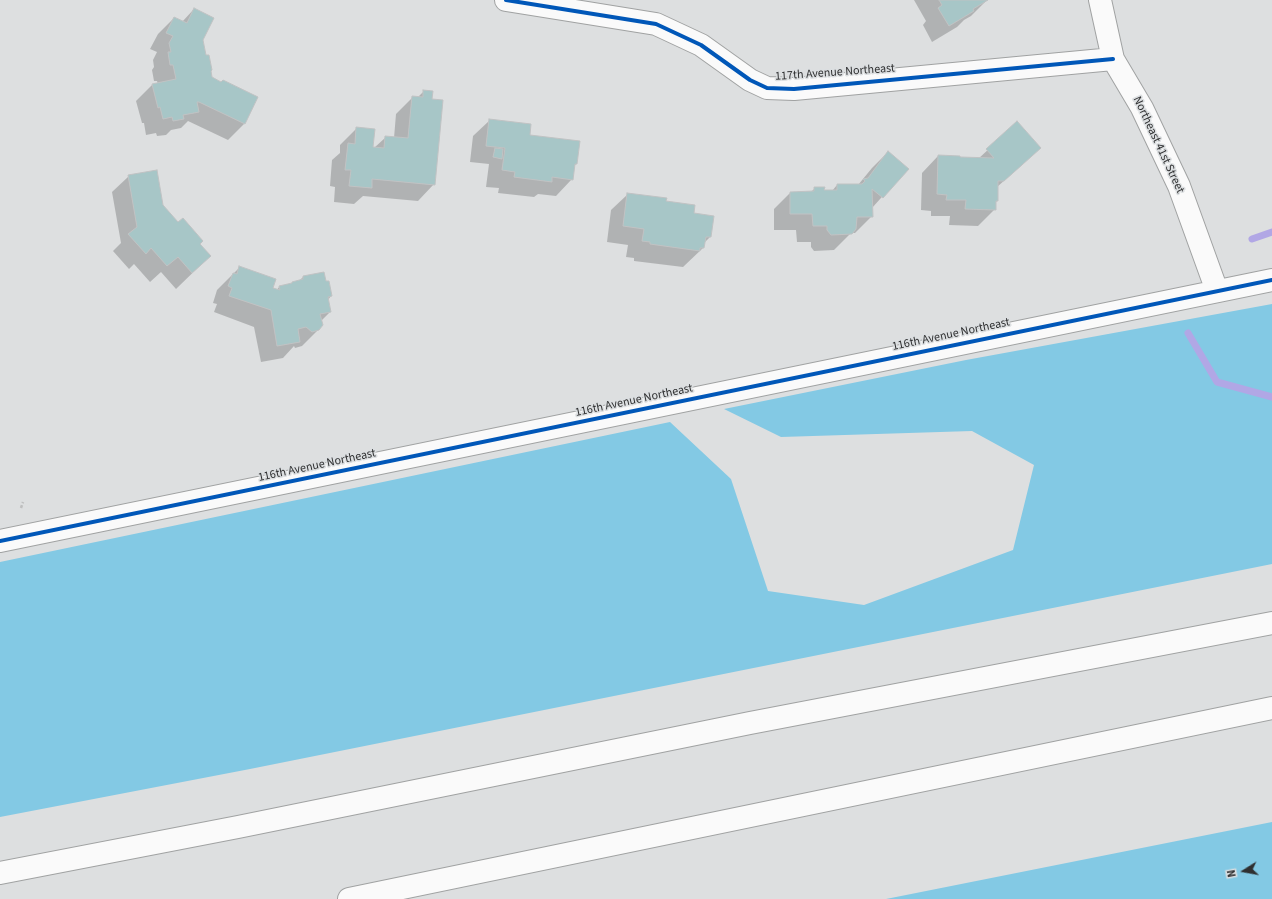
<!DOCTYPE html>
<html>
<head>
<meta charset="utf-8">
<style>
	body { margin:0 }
	#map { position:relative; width:1272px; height:899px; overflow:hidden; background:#dddfe0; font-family:"Source Sans 3",sans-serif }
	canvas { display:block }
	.north { position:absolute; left:1224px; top:851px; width:40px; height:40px; -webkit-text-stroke:3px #dcdfe1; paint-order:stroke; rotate:259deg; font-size:11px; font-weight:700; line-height:16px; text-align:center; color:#2f3031 }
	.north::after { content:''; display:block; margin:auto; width:14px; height:18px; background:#2f3031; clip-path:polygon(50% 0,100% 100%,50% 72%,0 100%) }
</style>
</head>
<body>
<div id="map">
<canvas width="1272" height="899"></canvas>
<div class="north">N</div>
</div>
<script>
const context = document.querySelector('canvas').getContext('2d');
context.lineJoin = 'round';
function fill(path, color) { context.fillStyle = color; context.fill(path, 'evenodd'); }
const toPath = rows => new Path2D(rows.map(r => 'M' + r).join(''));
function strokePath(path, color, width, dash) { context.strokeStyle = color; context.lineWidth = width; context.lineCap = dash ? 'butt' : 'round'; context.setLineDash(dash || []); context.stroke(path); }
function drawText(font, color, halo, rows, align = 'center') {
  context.font = font + ' "Source Sans 3",sans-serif'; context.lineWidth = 3; context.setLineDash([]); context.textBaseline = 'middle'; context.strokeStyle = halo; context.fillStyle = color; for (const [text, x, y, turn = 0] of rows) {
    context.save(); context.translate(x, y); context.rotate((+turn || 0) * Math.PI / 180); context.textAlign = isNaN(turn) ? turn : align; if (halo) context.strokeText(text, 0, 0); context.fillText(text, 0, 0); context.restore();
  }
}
fill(toPath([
	[1272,304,1272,564,250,769,0,817,0,562,670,422,731,479,768,591,864,605,1013,550,1034,465,972,431,781,437,724,409,966,360],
	[1272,822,1272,899,886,899]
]), '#83c9e4');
fill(toPath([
	[914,0,987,0,971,16,964,20,957,27,932,42,923,25,926,21],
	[194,9,211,78,257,98,244,124,228,140,188,121,181,128,171,130,166,135,157,136,156,133,146,135,144,123,142,123,136,101,152,85,158,84,157,81,154,81,152,70,154,67,153,60,157,52,150,49,158,34,174,18,182,22],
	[424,91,434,184,418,201,363,196,354,204,334,202,335,187,330,186,332,160,340,153,340,145,357,128,372,148,374,148,386,137,394,138,396,114,413,97,417,98],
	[490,120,529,136,577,163,573,167,572,179,556,196,538,194,534,197,498,193,499,188,486,187,489,164,470,162,473,136],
	[1017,123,1023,164,997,187,997,201,995,203,995,209,978,226,949,225,950,216,931,216,931,211,921,210,922,173,938,156,978,159],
	[888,152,907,169,872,208,872,216,855,233,851,233,834,250,814,251,811,247,811,242,797,242,796,230,774,230,774,209,790,193,811,192,815,188,823,191,832,191,837,185,858,185,872,168],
	[129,176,162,206,210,256,176,289,161,272,150,282,134,264,129,269,113,251,121,243,112,192],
	[628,194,665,202,693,214,710,237,704,243,703,248,683,267,634,261,634,258,626,257,628,245,607,242,611,210],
	[239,268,277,290,279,287,299,281,303,277,325,282,331,296,328,300,330,312,321,321,318,330,302,346,295,348,294,346,283,358,261,362,254,327,214,312,217,304,213,303,217,290]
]), '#0003');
strokePath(toPath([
	[1252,239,1272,232],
	[1188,333,1217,382,1272,397]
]), '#b1a7e5', 7);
const building = toPath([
	[939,0,988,0,973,9,974,11,949,26,938,8,942,5,939,0],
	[194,8,214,18,203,40,206,55,209,55,212,70,211,71,212,77,221,82,223,80,258,97,245,124,199,102,197,102,199,112,183,115,184,119,173,121,172,117,163,119,160,107,158,108,152,84,176,79,173,65,170,65,168,52,171,52,169,43,173,36,166,33,174,17,187,23,194,8],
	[423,90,433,91,432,99,443,100,435,185,372,179,372,188,349,186,351,170,345,170,348,143,355,144,356,127,375,129,373,147,384,148,385,136,408,138,412,96,423,97,423,90],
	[489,119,531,124,530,135,580,141,577,164,575,164,573,180,552,177,552,182,514,177,515,172,502,170,505,148,486,146,489,119],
	[1017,121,1041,148,1004,181,998,181,998,201,996,201,996,210,965,209,966,200,946,200,947,195,937,194,938,155,960,156,960,157,994,158,986,149,1017,121],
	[495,148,503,149,502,159,493,157,495,148],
	[888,151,909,169,883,198,872,189,873,217,857,217,856,229,852,234,831,235,827,230,827,226,813,226,812,214,790,214,790,192,814,191,814,187,825,187,824,190,837,190,837,184,862,184,865,181,863,179,868,178,888,151],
	[157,170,163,205,178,222,183,218,203,241,200,244,211,256,192,273,178,257,167,266,151,248,146,254,128,234,137,227,128,175,157,170],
	[627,193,667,198,666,201,695,205,694,213,714,216,711,237,706,237,704,248,700,248,700,251,650,244,650,242,642,241,644,229,623,226,627,193],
	[239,266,276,279,273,288,280,290,279,286,292,283,292,282,303,279,303,276,324,272,326,281,329,281,332,296,328,297,331,312,320,314,323,325,319,330,312,332,306,327,298,329,300,342,277,346,271,310,229,296,232,288,228,286,233,273,237,274,239,266]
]);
fill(building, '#a7c6c7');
strokePath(building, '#c0c2c3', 1);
const minor = toPath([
	[506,0,656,24,701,45,750,80,767,88,794,89,1113,59],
	[1100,0,1113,59,1142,108,1179,186,1217,291],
	[0,541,1272,280]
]);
const highway = toPath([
	[0,873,238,827,750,723,1272,623],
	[349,899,1272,708]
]);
strokePath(minor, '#a0a2a2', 24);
strokePath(highway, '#a0a2a2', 24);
strokePath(toPath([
	[21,508,23,502]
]), '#bebfbf', 2.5, [3, 2]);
strokePath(minor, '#fafafa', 22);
strokePath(highway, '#fafafa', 22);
strokePath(toPath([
	[506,0,656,24,701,45,750,80,767,88,794,89,1113,59],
	[0,541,1272,280]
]), '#0057b8', 4);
drawText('12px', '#2f3031', '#dcdfe1', [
	["117th Avenue Northeast",835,73,-4],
	["Northeast 41st Street",1158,145,65],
	["116th Avenue Northeast",951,335,-12],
	["116th Avenue Northeast",634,401,-12],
	["116th Avenue Northeast",317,466,-12]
]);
</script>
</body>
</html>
